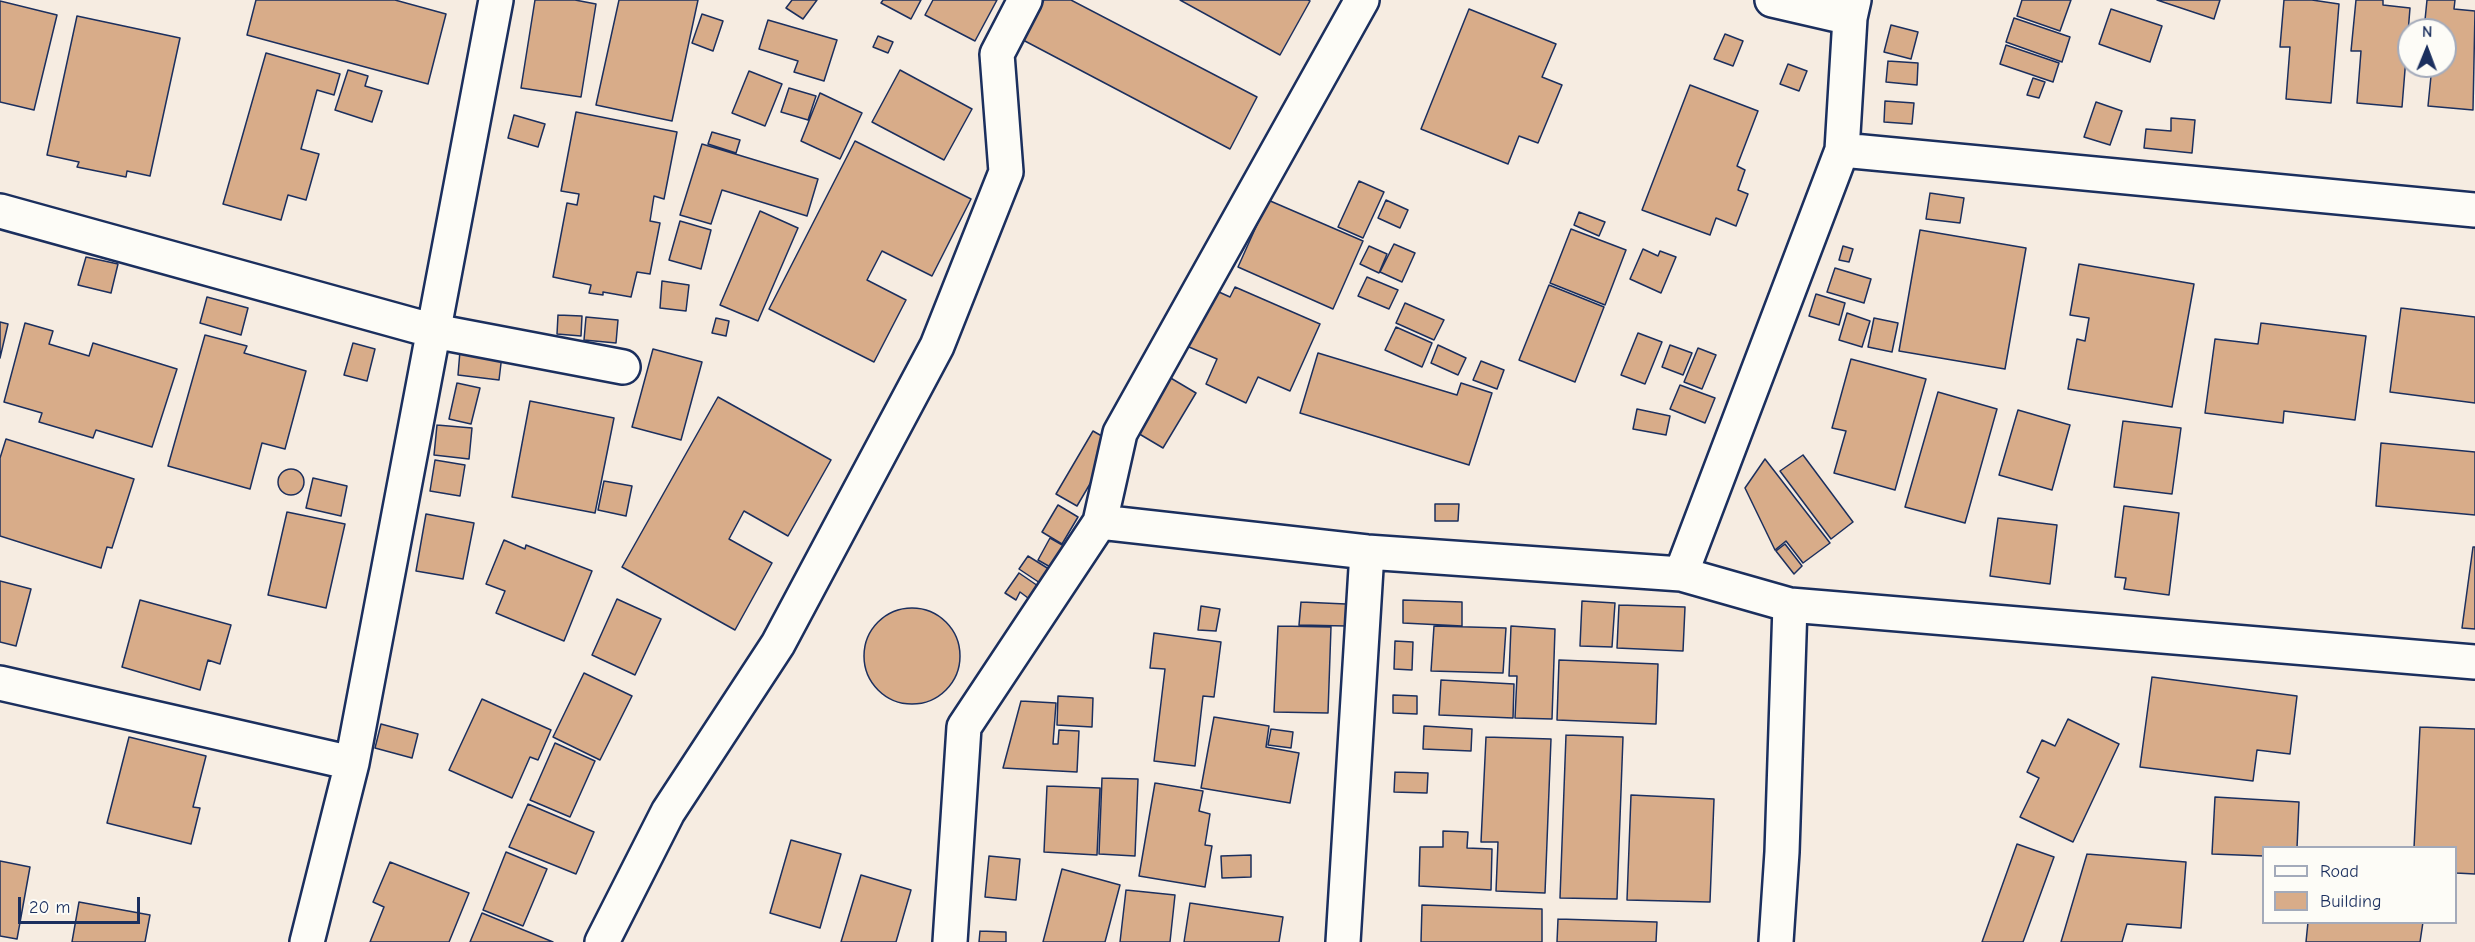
<!DOCTYPE html>
<html>
<head>
<meta charset="utf-8">
<style>
	body { margin:0 }
	#map { position:relative; width:2475px; height:942px; overflow:hidden; background:#f6ece1; font-family:"Comic Neue",sans-serif }
	canvas { display:block }
	.legend { position:absolute; left:2262px; top:846px; width:195px; height:78px; box-sizing:border-box; background:#fdfcf7; border:2px solid #a3aaba; margin:0; padding:8px 10px; list-style:none; font-size:18px; color:#1b2f5e }
	.legend li { display:flex; align-items:center; gap:12px; height:30px }
	.legend b { width:30px; border:2px solid #a3aaba }
	.north { position:absolute; left:2397px; top:18px; width:60px; height:60px; box-sizing:border-box; background:#fdfcf7; border:2px solid #a3aaba; border-radius:50%; rotate:1deg; font-size:16px; font-weight:700; line-height:24px; text-align:center; color:#1b2f5e }
	.north::after { content:''; display:block; margin:auto; width:21px; height:27px; background:#1b2f5e; clip-path:polygon(50% 0,100% 100%,50% 72%,0 100%) }
	.scale { position:absolute; left:18px; top:897px; width:122px; height:27px; box-sizing:border-box; border:3px solid #1b2f5e; border-top:0; padding-left:8px; font-size:18px; line-height:21px; white-space:nowrap; color:#1b2f5e; -webkit-text-stroke:4px #fdfcf7; paint-order:stroke }
</style>
</head>
<body>
<div id="map">
<canvas width="2475" height="942"></canvas>
<ul class="legend">
<li><b style="height:8px;background:#fdfcf7"></b>Road</li>
<li><b style="height:16px;background:#d8ac89"></b>Building</li>
</ul>
<div class="north">N</div>
<div class="scale">20 m</div>
</div>
<script>
const context = document.querySelector('canvas').getContext('2d');
context.lineJoin = 'round';
function fill(path, color) { context.fillStyle = color; context.fill(path, 'evenodd'); }
const toPath = rows => new Path2D(rows.map(r => 'M' + r).join(''));
function strokePath(path, color, width, dash) { context.strokeStyle = color; context.lineWidth = width; context.lineCap = dash ? 'butt' : 'round'; context.setLineDash(dash || []); context.stroke(path); }
const building = toPath([
	[256,0,395,0,446,14,428,84,247,35,256,0],
	[535,0,575,0,596,4,581,97,521,88,535,0],
	[619,0,698,0,672,121,596,105,619,0],
	[792,0,817,0,803,19,786,8,792,0],
	[883,0,921,0,911,19,881,3,883,0],
	[933,0,997,0,975,41,925,15,933,0],
	[1044,0,1071,0,1257,97,1230,149,1023,40,1044,0],
	[1180,0,1308,0,1310,1,1280,55,1180,0],
	[2022,0,2071,0,2060,31,2017,16,2022,0],
	[2157,0,2220,0,2214,19,2157,0],
	[2284,0,2312,0,2339,4,2331,103,2286,99,2290,47,2280,47,2284,0],
	[2356,0,2383,0,2383,5,2410,8,2402,107,2357,103,2361,51,2351,51,2356,0],
	[2427,0,2455,0,2454,9,2475,11,2473,110,2428,106,2432,66,2445,66,2445,30,2424,30,2427,0],
	[0,1,57,15,34,110,0,102,0,1],
	[1469,9,1556,44,1542,77,1562,85,1538,143,1519,136,1508,164,1421,129,1469,9],
	[2111,9,2162,26,2150,62,2099,44,2111,9],
	[702,14,723,21,713,51,692,43,702,14],
	[77,16,180,38,150,176,127,171,126,177,77,167,79,162,47,155,77,16],
	[2014,18,2070,37,2062,62,2006,42,2014,18],
	[768,20,837,40,824,81,794,72,798,61,759,49,768,20],
	[1891,25,1918,32,1911,59,1884,52,1891,25],
	[1725,34,1743,41,1733,66,1714,59,1725,34],
	[878,36,893,42,888,53,873,47,878,36],
	[2006,45,2059,63,2053,82,2000,64,2006,45],
	[266,53,340,74,334,95,317,90,301,149,319,154,306,200,288,195,281,220,223,204,266,53],
	[1888,61,1918,63,1917,85,1886,82,1888,61],
	[1788,64,1807,71,1799,91,1780,84,1788,64],
	[348,70,368,76,365,86,382,91,372,122,335,110,348,70],
	[900,70,972,109,944,160,872,122,900,70],
	[749,71,782,84,765,126,732,113,749,71],
	[2033,78,2045,82,2039,98,2027,95,2033,78],
	[1690,85,1758,111,1737,166,1745,170,1738,190,1748,194,1736,226,1716,218,1710,235,1642,210,1690,85],
	[789,88,816,96,808,120,781,112,789,88],
	[820,93,862,113,840,159,801,141,820,93],
	[1885,101,1914,103,1912,124,1884,122,1885,101],
	[2096,102,2122,111,2110,145,2084,137,2096,102],
	[576,112,677,132,664,199,654,196,650,221,660,223,650,274,637,272,631,297,603,292,603,295,589,293,591,285,553,277,567,203,577,205,579,194,561,191,576,112],
	[514,115,545,124,538,147,508,138,514,115],
	[2171,118,2195,120,2192,153,2144,148,2146,129,2171,131,2171,118],
	[712,132,740,140,736,153,708,144,712,132],
	[855,141,971,199,932,276,882,251,867,280,906,300,874,362,769,309,855,141],
	[702,144,818,179,807,216,722,190,711,224,680,215,702,144],
	[1359,181,1384,192,1363,238,1338,227,1359,181],
	[1930,193,1964,198,1960,223,1926,219,1930,193],
	[1268,200,1363,241,1333,309,1238,267,1268,200],
	[1386,200,1408,210,1400,228,1378,218,1386,200],
	[760,211,798,228,758,321,720,305,760,211],
	[1579,212,1605,222,1599,236,1574,225,1579,212],
	[680,221,711,230,701,269,669,260,680,221],
	[1571,229,1626,250,1605,305,1550,283,1571,229],
	[1920,230,2026,248,2005,369,1899,351,1920,230],
	[1394,244,1415,253,1402,282,1380,272,1394,244],
	[1369,246,1387,254,1379,273,1360,264,1369,246],
	[1843,246,1853,249,1849,262,1839,260,1843,246],
	[1643,249,1658,256,1660,251,1676,257,1661,293,1630,279,1643,249],
	[86,257,118,264,111,293,78,285,86,257],
	[2079,264,2194,284,2172,407,2068,389,2077,339,2085,341,2089,318,2070,315,2079,264],
	[1835,268,1871,279,1864,303,1827,292,1835,268],
	[1367,277,1398,290,1389,309,1358,296,1367,277],
	[662,281,689,285,686,311,660,308,662,281],
	[1549,285,1604,307,1575,382,1519,360,1549,285],
	[1208,287,1230,297,1235,287,1320,324,1290,391,1258,377,1246,403,1206,384,1217,359,1182,344,1208,287],
	[1816,294,1845,303,1839,325,1809,316,1816,294],
	[207,297,248,308,241,335,200,323,207,297],
	[1405,303,1444,320,1434,340,1396,323,1405,303],
	[2401,308,2475,317,2475,403,2390,392,2401,308],
	[1847,313,1870,321,1862,347,1839,340,1847,313],
	[558,315,582,316,581,336,557,334,558,315],
	[586,317,618,320,616,343,584,340,586,317],
	[716,318,729,321,726,336,712,333,716,318],
	[1874,318,1898,323,1892,352,1868,347,1874,318],
	[0,322,8,324,0,358,0,322],
	[25,323,53,331,49,344,89,356,93,343,177,369,152,447,96,430,93,438,39,422,42,413,4,402,25,323],
	[2261,323,2366,336,2355,420,2284,411,2283,423,2205,413,2215,339,2258,344,2261,323],
	[1396,327,1432,343,1422,367,1385,350,1396,327],
	[1638,333,1662,342,1645,384,1621,375,1638,333],
	[205,335,247,346,244,353,306,371,285,449,262,443,250,489,168,466,205,335],
	[353,343,375,349,367,381,344,375,353,343],
	[1438,345,1466,358,1458,375,1431,363,1438,345],
	[1670,345,1692,353,1683,375,1662,367,1670,345],
	[1698,348,1716,355,1702,389,1684,382,1698,348],
	[653,349,702,362,681,440,632,427,653,349],
	[460,351,502,355,499,380,458,375,460,351],
	[1318,353,1457,395,1461,383,1492,393,1469,465,1300,413,1318,353],
	[1851,359,1926,379,1895,490,1834,473,1846,431,1832,428,1851,359],
	[1481,361,1504,370,1497,389,1473,380,1481,361],
	[1169,377,1196,393,1163,448,1136,432,1169,377],
	[457,383,480,388,471,424,449,419,457,383],
	[1680,385,1715,398,1705,423,1670,409,1680,385],
	[1938,392,1997,409,1965,523,1905,507,1938,392],
	[718,397,831,460,788,536,744,511,729,539,772,563,735,630,622,567,718,397],
	[530,401,614,418,595,513,512,497,530,401],
	[1637,409,1670,416,1666,435,1633,429,1637,409],
	[2018,410,2070,425,2052,490,1999,475,2018,410],
	[2123,421,2181,428,2172,494,2114,487,2123,421],
	[437,425,472,428,469,459,434,455,437,425],
	[1093,431,1114,443,1077,506,1056,494,1093,431],
	[6,439,134,479,112,548,107,547,101,568,0,536,0,458,6,439],
	[2381,443,2475,452,2475,515,2376,506,2381,443],
	[1803,455,1853,522,1831,539,1780,471,1803,455],
	[1765,459,1830,543,1803,563,1786,541,1775,550,1745,488,1765,459],
	[435,460,465,465,460,496,430,491,435,460],
	'278 482a13 13 0 1 1 26 0a13 13 0 1 1-26 0Z',
	[313,478,347,486,341,516,306,508,313,478],
	[604,481,632,486,626,516,598,510,604,481],
	[1435,504,1459,504,1458,521,1435,521,1435,504],
	[1058,505,1078,517,1062,544,1042,532,1058,505],
	[2124,506,2179,513,2169,595,2124,589,2126,578,2115,577,2124,506],
	[287,512,345,524,326,608,268,595,287,512],
	[426,514,474,523,463,579,416,571,426,514],
	[1998,518,2057,525,2050,584,1990,576,1998,518],
	[1050,538,1064,546,1052,568,1038,560,1050,538],
	[504,540,525,549,526,545,592,571,564,641,496,613,505,591,486,584,504,540],
	[1785,544,1802,566,1794,574,1776,551,1785,544],
	[2473,547,2475,547,2475,629,2462,628,2473,547],
	[1028,556,1052,571,1043,585,1019,569,1028,556],
	[1019,573,1041,588,1032,601,1020,592,1016,600,1005,593,1019,573],
	[0,581,31,589,16,646,0,642,0,581],
	[617,599,661,619,635,675,592,655,617,599],
	[140,600,231,625,220,664,208,660,200,690,122,667,140,600],
	[1403,600,1462,602,1462,626,1403,623,1403,600],
	[1582,601,1615,603,1612,647,1580,646,1582,601],
	[1301,602,1346,604,1346,626,1299,625,1301,602],
	[1619,605,1685,607,1683,651,1617,648,1619,605],
	[1201,606,1220,609,1216,631,1198,630,1201,606],
	'864 656a48 48 0 1 1 96 0a48 48 0 1 1-96 0Z',
	[1278,626,1331,627,1328,713,1274,712,1278,626],
	[1434,626,1506,628,1503,673,1431,671,1434,626],
	[1511,626,1555,629,1552,719,1515,718,1517,676,1509,676,1511,626],
	[1154,633,1221,642,1214,697,1203,696,1195,766,1154,761,1165,669,1150,668,1154,633],
	[1395,641,1413,642,1412,670,1394,669,1395,641],
	[1559,660,1658,664,1656,724,1557,720,1559,660],
	[584,673,632,696,600,760,553,737,584,673],
	[2152,677,2297,696,2290,754,2257,750,2253,781,2140,767,2152,677],
	[1441,680,1514,684,1513,718,1439,715,1441,680],
	[1393,695,1417,696,1417,714,1393,713,1393,695],
	[1058,696,1093,698,1092,727,1057,725,1058,696],
	[482,699,551,730,538,760,530,757,512,798,449,770,482,699],
	[1021,701,1056,703,1053,744,1058,744,1059,730,1079,731,1077,772,1003,768,1021,701],
	[1214,717,1269,726,1266,747,1299,753,1290,803,1201,788,1214,717],
	[2068,719,2119,744,2073,842,2020,817,2039,778,2027,772,2042,740,2055,746,2068,719],
	[381,724,418,734,412,758,375,748,381,724],
	[1424,726,1472,729,1471,751,1423,749,1424,726],
	[2420,727,2475,729,2475,874,2456,873,2456,848,2414,848,2420,727],
	[1271,729,1293,732,1291,748,1268,745,1271,729],
	[1566,735,1623,737,1617,899,1560,898,1566,735],
	[129,737,206,756,193,807,200,808,191,844,107,823,129,737],
	[1486,737,1551,739,1545,893,1496,891,1498,842,1481,842,1486,737],
	[555,743,595,761,570,817,530,800,555,743],
	[1395,772,1428,773,1427,793,1394,792,1395,772],
	[1102,778,1138,779,1135,856,1099,854,1102,778],
	[1155,783,1203,791,1199,811,1210,814,1205,845,1212,846,1205,887,1139,876,1155,783],
	[1047,786,1100,788,1097,855,1044,852,1047,786],
	[1631,795,1714,799,1710,902,1627,900,1631,795],
	[2215,797,2299,802,2297,848,2264,848,2264,856,2212,854,2215,797],
	[528,804,594,832,576,874,509,847,528,804],
	[1443,831,1468,832,1467,848,1492,849,1491,890,1419,886,1420,847,1443,847,1443,831],
	[791,840,841,854,820,928,770,913,791,840],
	[2017,844,2054,857,2023,942,1982,942,2017,844],
	[506,852,547,869,523,926,483,910,506,852],
	[2087,854,2186,862,2181,928,2127,924,2122,942,2061,942,2087,854],
	[1251,855,1251,877,1222,878,1221,856,1251,855],
	[989,856,1020,859,1016,900,985,897,989,856],
	[0,861,30,867,17,939,0,936,0,861],
	[390,862,469,893,449,942,370,942,384,907,373,902,390,862],
	[1062,869,1120,885,1105,942,1043,942,1062,869],
	[861,875,911,890,896,942,841,942,861,875],
	[1126,890,1175,895,1170,942,1120,942,1126,890],
	[79,902,150,915,145,942,72,942,79,902],
	[1190,903,1283,917,1279,942,1184,942,1190,903],
	[1422,905,1542,909,1542,942,1421,942,1422,905],
	[482,913,553,942,470,942,482,913],
	[1558,919,1657,922,1656,942,1557,942,1558,919],
	[2308,922,2423,922,2420,942,2306,942,2308,922],
	[980,931,1006,932,1006,942,979,942,980,931]
]);
fill(building, '#d8ac89');
strokePath(building, '#1b2f5e', 1.5);
const street = toPath([
	[1772,0,1850,18],
	[1842,150,2475,210],
	[0,211,434,331,623,367],
	[1100,522,1120,433,1362,0],
	[1681,574,1842,150,1850,18,1854,0],
	[0,683,352,763],
	[307,942,352,763,496,0],
	[602,942,668,812,778,644,937,346,1006,172,997,54,1025,0],
	[950,942,964,727,1100,522,1367,552,1681,574,1790,605,2475,662],
	[1343,942,1367,552],
	[1776,942,1782,852,1790,605]
]);
strokePath(street, '#1b2f5e', 38);
strokePath(street, '#fdfcf7', 33);
</script>
</body>
</html>
